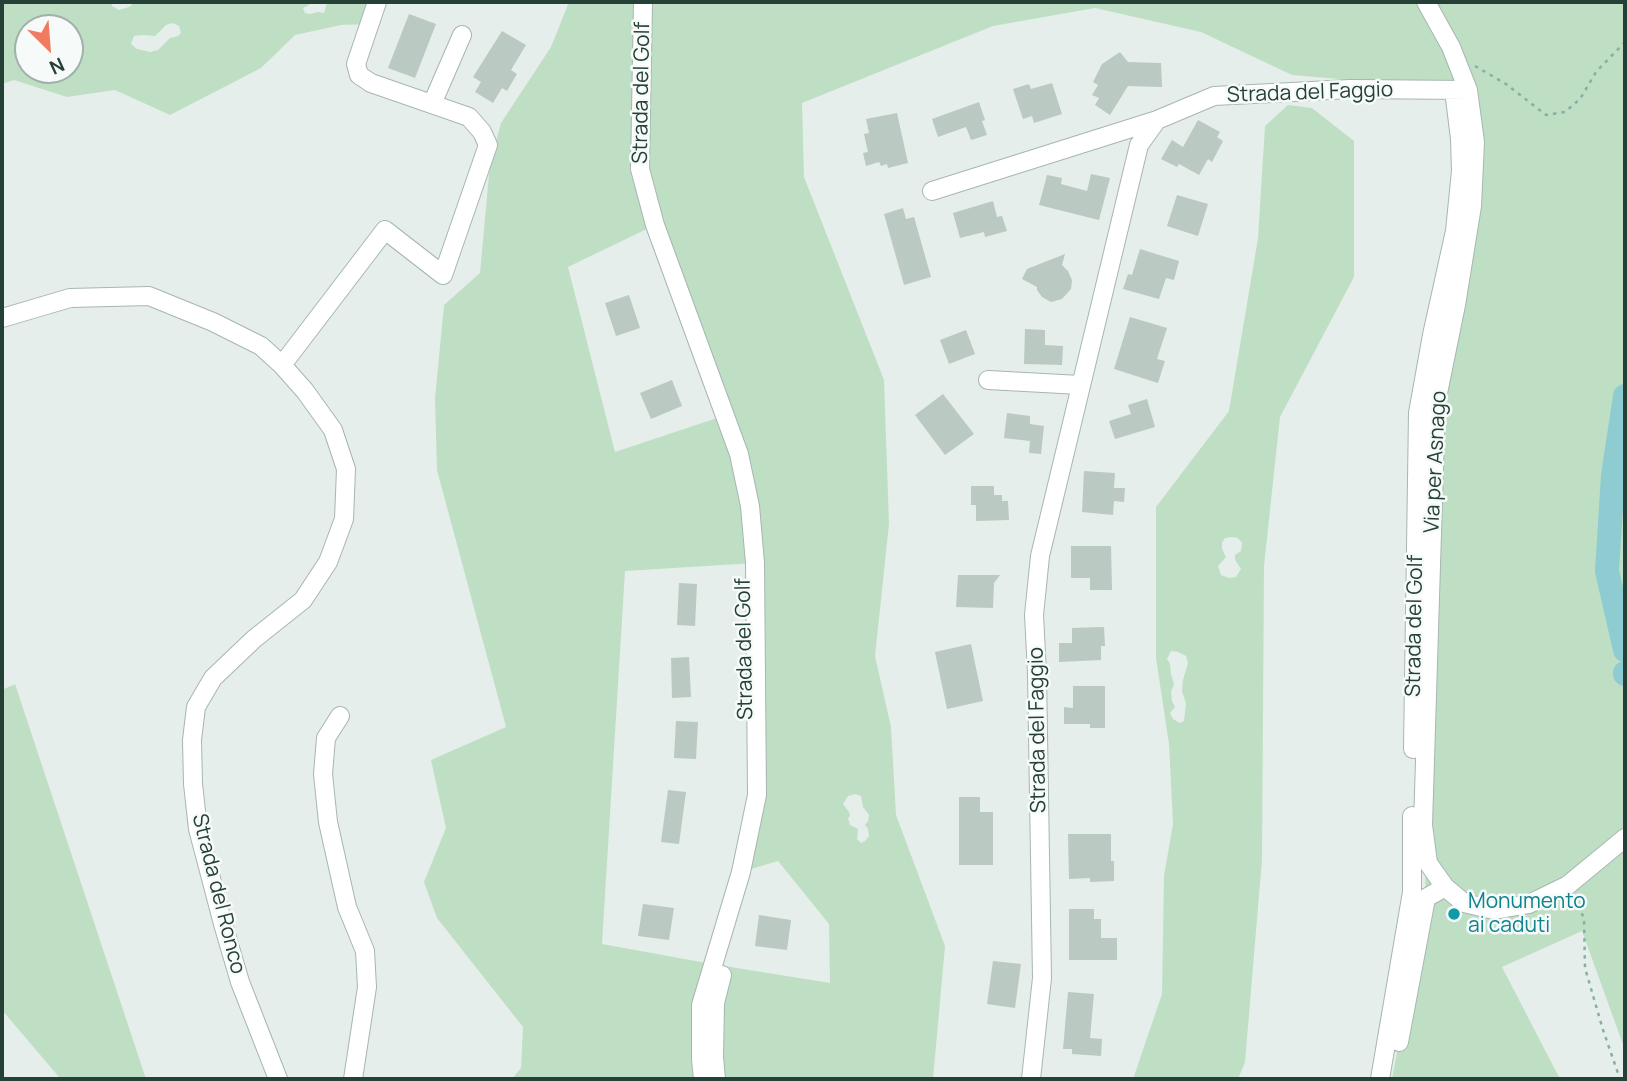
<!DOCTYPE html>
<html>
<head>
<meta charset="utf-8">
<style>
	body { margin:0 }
	#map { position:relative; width:1627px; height:1081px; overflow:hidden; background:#e5eeea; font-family:Manrope,sans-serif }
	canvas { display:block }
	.frame { position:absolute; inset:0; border:4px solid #244037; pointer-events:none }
	.north { position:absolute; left:14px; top:14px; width:70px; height:70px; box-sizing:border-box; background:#f6faf8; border:2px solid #a2b0ab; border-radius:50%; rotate:155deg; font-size:19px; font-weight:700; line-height:28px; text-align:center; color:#244037 }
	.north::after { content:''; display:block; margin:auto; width:24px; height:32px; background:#f07b61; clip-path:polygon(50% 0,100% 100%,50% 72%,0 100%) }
</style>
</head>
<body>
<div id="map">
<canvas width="1627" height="1081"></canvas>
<div class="frame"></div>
<div class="north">N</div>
</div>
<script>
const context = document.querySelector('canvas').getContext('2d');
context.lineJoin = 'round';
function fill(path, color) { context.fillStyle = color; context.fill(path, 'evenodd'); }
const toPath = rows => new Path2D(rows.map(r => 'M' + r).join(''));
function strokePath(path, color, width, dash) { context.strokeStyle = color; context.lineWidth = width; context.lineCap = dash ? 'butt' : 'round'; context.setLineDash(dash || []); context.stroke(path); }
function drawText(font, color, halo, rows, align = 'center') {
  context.font = font + ' Manrope,sans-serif'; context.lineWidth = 5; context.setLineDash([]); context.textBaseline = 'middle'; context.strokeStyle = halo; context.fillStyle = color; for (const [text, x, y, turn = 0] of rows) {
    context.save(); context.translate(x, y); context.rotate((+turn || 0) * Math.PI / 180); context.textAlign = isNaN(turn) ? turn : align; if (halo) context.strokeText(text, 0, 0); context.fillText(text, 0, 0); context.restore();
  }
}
fill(toPath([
	[2,2,112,2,112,6,119,10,129,7,135,2,309,2,309,5,303,8,305,13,310,14,318,12,324,13,327,2,377,2,369,24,341,25,295,35,261,68,170,115,115,90,67,97,14,80,2,84],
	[173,23,179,26,181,33,178,36,170,38,158,50,150,52,137,49,131,44,134,36,142,35,155,36,166,25],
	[46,24,49,28,70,28,70,70,28,70,28,28,41,28],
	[569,2,1625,2,1625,1050,1582,931,1502,967,1560,1079,1392,1079,1426,898,1423,825,1436,403,1468,90,1292,75,1201,32,1095,8,993,26,802,103,804,177,884,380,889,524,875,656,891,727,896,815,945,946,933,1079,512,1079,521,1068,523,1027,437,918,424,882,446,828,431,760,506,727,437,470,435,399,444,305,480,273,490,164,501,123,551,47],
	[655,225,726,415,615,452,568,267],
	[755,563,757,795,741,872,778,861,829,924,830,983,712,964,602,944,625,571],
	[855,794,861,796,863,807,869,815,868,821,865,825,868,829,869,836,865,841,861,843,857,839,858,829,850,825,848,818,850,816,849,812,843,804,848,796],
	[1288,105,1312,108,1354,141,1354,277,1280,417,1264,566,1262,860,1245,1062,1238,1079,1133,1079,1162,994,1164,876,1173,824,1169,744,1156,658,1156,507,1229,411,1258,238,1265,126],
	[1232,537,1238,538,1242,543,1241,551,1235,555,1235,560,1241,569,1236,577,1229,578,1221,575,1218,566,1226,557,1222,549,1222,543,1225,538],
	[1171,651,1178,652,1186,656,1188,663,1183,680,1182,691,1186,704,1184,721,1180,723,1173,719,1170,713,1175,707,1172,701,1171,692,1174,684,1171,674,1170,664,1167,659],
	[15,684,146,1079,67,1079,59,1077,2,1010,2,690]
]), '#bfdfc5');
strokePath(toPath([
	[1625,396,1613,475,1607,571,1625,650],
	[1625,673,1625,674]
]), '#8fccd2', 24);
fill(toPath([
	[409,14,436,24,415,78,388,68],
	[502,31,526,45,511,70,517,74,507,91,502,88,493,103,475,92,481,82,473,77],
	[1120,52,1128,62,1161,63,1162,87,1128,86,1110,115,1095,105,1099,98,1092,95,1098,85,1093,82,1102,64],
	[1052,83,1062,114,1034,123,1032,116,1023,119,1013,89,1029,84,1031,89],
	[979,102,985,120,982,121,987,135,971,140,966,127,938,137,932,119],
	[897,113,908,163,888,168,887,164,881,166,879,162,866,166,863,153,868,152,864,134,869,133,866,119],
	[1198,120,1220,132,1217,137,1223,141,1212,162,1208,159,1199,175,1179,164,1177,167,1161,159,1172,140,1183,147],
	[1091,174,1110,178,1099,220,1039,205,1047,175,1062,178,1061,184,1087,191],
	[1177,195,1208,204,1198,236,1167,226],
	[993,201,997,217,1002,216,1007,231,985,237,984,232,960,238,953,213],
	[903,208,906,219,914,217,931,277,904,285,884,214],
	[1140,249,1179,261,1174,280,1166,278,1159,299,1123,289,1128,274,1132,275],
	[1065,254,1062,265,1068,271,1072,280,1071,289,1062,299,1051,302,1042,297,1037,290,1037,287,1022,279,1027,269],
	[629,295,640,328,616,336,605,303],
	[1130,317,1167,328,1157,359,1165,361,1158,383,1114,369],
	[1025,329,1045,330,1045,345,1063,346,1062,365,1024,364],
	[966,330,975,354,949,364,940,340],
	[672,380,682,406,651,419,640,393],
	[943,394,974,434,945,455,915,415],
	[1147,399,1155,427,1115,439,1109,421,1131,414,1128,405],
	[1007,413,1030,416,1030,424,1044,426,1041,454,1029,453,1030,441,1004,438],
	[1084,471,1115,473,1114,488,1125,488,1124,502,1114,501,1113,515,1082,512],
	[971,486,994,486,994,495,1002,495,1002,501,1008,501,1009,520,976,521,976,505,971,505],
	[1071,546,1111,546,1112,590,1090,590,1090,578,1071,578],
	[958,575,1000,575,994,583,993,608,956,607],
	[679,583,697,584,695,626,677,625],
	[1104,627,1105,646,1101,646,1101,660,1059,662,1059,643,1072,643,1072,628],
	[971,644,983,701,947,709,935,652],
	[689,657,691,697,672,698,671,658],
	[1073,686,1105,686,1105,728,1090,728,1090,724,1064,724,1064,707,1073,708],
	[676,721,698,722,696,759,674,758],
	[668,790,686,792,679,844,661,842],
	[959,797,980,797,980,812,993,812,993,865,959,865],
	[1068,834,1111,834,1111,861,1114,861,1114,881,1090,882,1090,878,1069,879],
	[643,904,674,908,669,940,638,936],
	[1069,909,1094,909,1094,919,1101,919,1101,938,1117,938,1117,960,1069,960],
	[759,915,791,920,787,950,755,946],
	[993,961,1021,964,1015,1008,987,1004],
	[1068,992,1094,994,1090,1038,1102,1039,1101,1056,1072,1054,1072,1049,1063,1049]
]), '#bac9c2');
const minor = toPath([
	[643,2,640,169,655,225,739,454,750,506,755,563,757,795,741,872,701,1005,701,1059,703,1079],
	[1426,2,1451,47,1468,90,1475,142,1472,206,1456,305,1436,403,1423,825,1428,863,1445,887,1464,903,1494,910,1529,904,1568,885,1625,838],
	[432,104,462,35],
	[932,191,1157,120],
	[2,318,70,298,149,296,213,322,261,346,282,365,305,391,333,430,346,469,344,519,328,562,303,600,254,639,213,678,196,707,192,740,193,784,198,829,223,924,240,982,278,1079],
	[282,365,385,230,443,275,488,145,482,132,469,117,371,83,359,75,356,64,377,2],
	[988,380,1080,385],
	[340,716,326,738,323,774,328,822,347,907,365,951,367,987,353,1079],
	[1413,749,1418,413,1432,335,1455,231,1461,171,1460,139,1454,90],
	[1399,1042,1426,898,1445,887],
	[716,1079,714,1057,715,1003,722,975],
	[1031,1079,1042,978,1037,673,1034,615,1040,556,1139,145,1157,120,1214,96,1350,89,1468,90],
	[1380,1079,1412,892,1412,816]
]);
strokePath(minor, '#a7b6b1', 20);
strokePath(toPath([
	[1475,66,1506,84,1546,115,1565,112,1580,99,1596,72,1625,42],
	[1574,898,1584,918,1585,968,1603,1030,1620,1079]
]), '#86b1a1', 2.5, [3.5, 5]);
strokePath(minor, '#fff', 18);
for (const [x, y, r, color] of [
	[1454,914,7,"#0f9aa8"]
]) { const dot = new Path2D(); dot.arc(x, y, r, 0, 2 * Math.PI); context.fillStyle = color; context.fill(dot); strokePath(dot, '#f6faf8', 2.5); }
drawText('21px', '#244037', '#f6faf8', [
	["Strada del Golf",642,93,-89],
	["Strada del Faggio",1310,93,-2],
	["Via per Asnago",1436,462,-87],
	["Strada del Golf",1415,626,-89],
	["Strada del Golf",745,649,-91],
	["Strada del Faggio",1038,730,-91],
	["Strada del Ronco",218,894,76]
]);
drawText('21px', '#0d838f', '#f6faf8', [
	["Monumento",1468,902],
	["ai caduti",1468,926]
], 'left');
</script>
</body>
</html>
